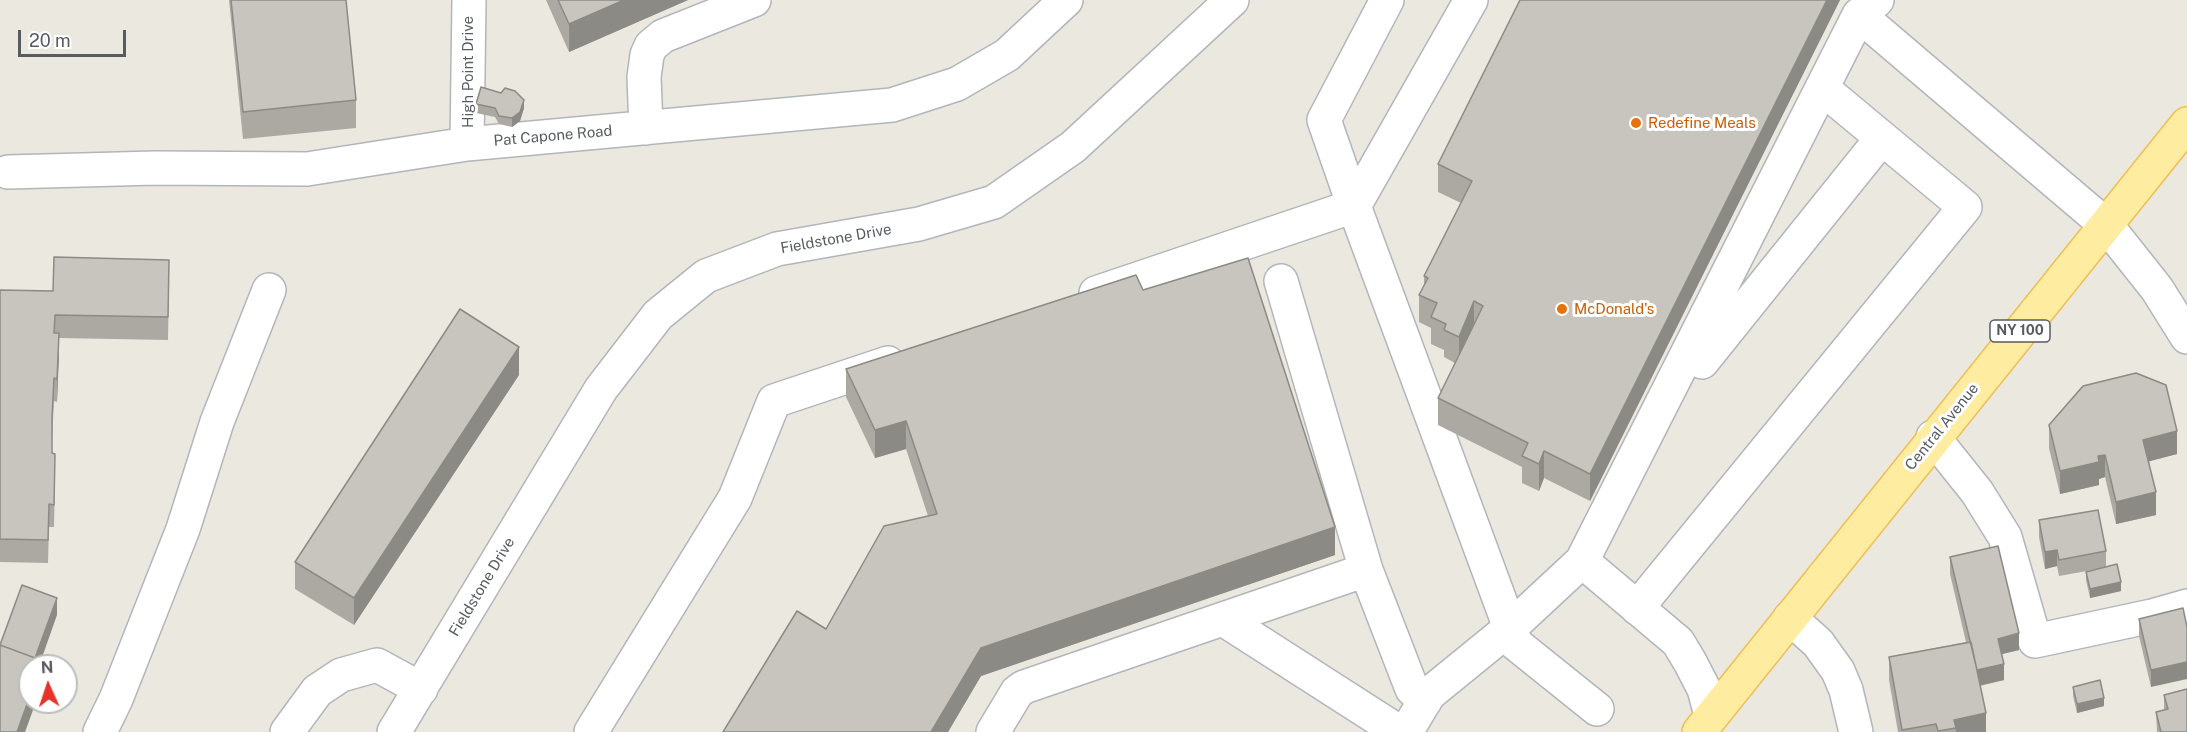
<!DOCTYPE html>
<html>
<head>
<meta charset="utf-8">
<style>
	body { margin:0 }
	#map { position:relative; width:2187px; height:732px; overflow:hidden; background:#ebe8df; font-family:"Public Sans",sans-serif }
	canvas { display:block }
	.north { position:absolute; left:18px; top:654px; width:60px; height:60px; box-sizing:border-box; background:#fff; border:2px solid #bcbebf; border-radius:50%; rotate:357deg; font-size:16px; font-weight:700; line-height:24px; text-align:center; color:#585c60 }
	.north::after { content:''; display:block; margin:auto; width:21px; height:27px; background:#e73329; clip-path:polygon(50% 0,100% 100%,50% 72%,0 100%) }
	.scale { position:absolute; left:18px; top:30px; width:108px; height:27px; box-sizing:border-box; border:3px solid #585c60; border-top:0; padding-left:8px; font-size:18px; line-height:21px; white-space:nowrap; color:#585c60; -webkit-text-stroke:4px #fff; paint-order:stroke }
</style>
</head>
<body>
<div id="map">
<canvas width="2187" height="732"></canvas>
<div class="north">N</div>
<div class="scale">20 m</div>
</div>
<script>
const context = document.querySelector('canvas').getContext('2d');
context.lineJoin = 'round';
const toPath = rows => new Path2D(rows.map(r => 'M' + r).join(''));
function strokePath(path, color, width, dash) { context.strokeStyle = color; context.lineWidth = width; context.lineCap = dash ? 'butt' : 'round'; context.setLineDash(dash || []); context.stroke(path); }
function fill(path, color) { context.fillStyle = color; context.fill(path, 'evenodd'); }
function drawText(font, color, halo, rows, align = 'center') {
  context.font = font + ' "Public Sans",sans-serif'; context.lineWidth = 6; context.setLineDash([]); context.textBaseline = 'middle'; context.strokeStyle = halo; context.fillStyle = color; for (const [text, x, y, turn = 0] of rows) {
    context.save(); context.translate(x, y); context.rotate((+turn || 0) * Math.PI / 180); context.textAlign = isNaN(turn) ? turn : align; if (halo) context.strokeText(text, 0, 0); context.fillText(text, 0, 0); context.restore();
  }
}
const minor = toPath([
	[1471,0,1354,206,1516,644,1597,709],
	[1859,15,2107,226,2157,289,2187,337],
	[646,128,644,77,647,55,651,46,663,36,754,0],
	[467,144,469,0],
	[8,172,155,168,307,169,467,144,892,105,957,84,1007,55,1066,0],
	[1281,281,1366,570,1412,689,1425,701],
	[1096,293,1354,206,1324,120,1387,0],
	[1689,354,1702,362,1882,138],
	[1933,437,1977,492,2005,537,2035,641,2152,616,2187,606],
	[1582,561,1678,642,1690,662,1704,689,1711,715],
	[1637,608,1965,207,1822,88],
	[1790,618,1818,643,1838,671,1846,690,1856,732],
	[1223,619,1399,732],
	[100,732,116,699,183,529,217,422,269,290],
	[287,732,317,691,341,675,377,665,421,689],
	[394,732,601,389,658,315,706,276,777,249,919,224,994,202,1073,147,1232,0],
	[591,732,735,498,774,401,888,363],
	[993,732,1017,692,1024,687,1366,570],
	[1406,732,1429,694,1510,628,1582,561,1859,15,1877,0]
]);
const major = toPath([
	[1699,732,2187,124]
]);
strokePath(minor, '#b2b6ba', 36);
strokePath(major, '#f0bf54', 36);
strokePath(minor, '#fff', 33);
strokePath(major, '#feeca1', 33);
fill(toPath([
	[229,0,346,0,356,100,356,128,243,139],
	[546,0,688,0,569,52],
	[1840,0,1590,501,1544,478,1539,491,1522,483,1522,467,1438,425,1438,398,1455,363,1444,357,1444,350,1431,344,1431,328,1419,322,1419,295,1424,285,1424,276,1461,203,1438,192,1438,164],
	[476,104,524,108,520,121,512,127,499,124,495,117,476,113],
	[169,283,168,340,59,338,57,402,54,401,52,440,52,453,55,477,54,527,49,527,48,563,0,562,0,290,53,291],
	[1143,290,1335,555,981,676,948,732,723,732,826,629,928,516,906,449,875,458,846,397,846,369],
	[519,375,354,625,295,589,295,562],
	[2049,425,2177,454,2149,461,2156,515,2116,524,2105,477,2099,479,2099,485,2060,494,2049,448],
	[2039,520,2106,551,2106,567,2121,591,2090,598,2086,580,2086,572,2098,569,2059,576,2057,566,2045,569,2039,537],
	[1950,557,2019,650,2002,654,2004,680,1980,686,1986,732,1898,732,1889,680,1889,657,1966,642,1950,574],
	[2139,619,2187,627,2151,687,2139,636],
	[2073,687,2104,706,2077,713,2073,696],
	[2164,695,2187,732,2157,732,2156,712,2164,710]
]), '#aca9a3');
fill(toPath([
	[624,0,688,0,569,52,569,24],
	[1827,0,1840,0,1590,501,1590,474],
	[524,100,524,108,520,121,512,127,512,118],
	[1474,301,1474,329,1459,364,1459,337],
	[59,333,59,356,57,402,57,379],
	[519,347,519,375,354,625,354,598],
	[906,421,906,449,875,458,875,430],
	[2177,431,2177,454,2143,463,2143,440],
	[1544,451,1544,478,1539,491,1539,464],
	[2105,455,2105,477,2099,479,2099,485,2060,494,2060,471,2098,456],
	[2156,492,2156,515,2116,524,2116,502],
	[1335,527,1335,555,981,676,948,732,931,732,981,648],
	[2057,550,2057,566,2045,569,2045,552],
	[2121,582,2121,591,2090,598,2090,589],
	[57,598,57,615,39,666,33,664],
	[2019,633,2019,650,1998,655,1998,639],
	[2187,662,2187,679,2151,687,2151,670],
	[2004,664,2004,680,1977,686,1977,670],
	[30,696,30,702,36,702,25,732,17,732],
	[2104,698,2104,706,2077,713,2077,704],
	[1986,713,1986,732,1956,732,1954,720]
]), '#8c8a85');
const building = toPath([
	[231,0,346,0,356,100,243,112,231,0],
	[558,0,624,0,569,24,558,0],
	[1520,0,1827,0,1590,474,1544,451,1539,464,1522,456,1528,443,1438,398,1483,306,1474,301,1459,337,1444,330,1446,324,1431,317,1437,303,1419,295,1428,278,1424,276,1472,181,1438,164,1520,0],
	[481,87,501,93,505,88,515,91,524,100,520,112,512,118,499,116,495,108,476,104,481,87],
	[54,257,169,260,168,317,55,315,54,333,59,333,57,379,54,378,52,417,52,453,55,454,54,505,49,504,48,540,0,539,0,290,53,291,54,257],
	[1248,258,1335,527,981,648,931,732,723,732,797,611,826,629,884,526,937,514,906,421,875,430,846,369,1136,275,1143,290,1248,258],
	[460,309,519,347,354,598,295,562,460,309],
	[2136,373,2166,385,2177,431,2143,440,2156,492,2116,502,2105,455,2098,456,2099,462,2060,471,2049,425,2083,386,2136,373],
	[2098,510,2106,551,2059,560,2057,550,2045,552,2039,520,2098,510],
	[1998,546,2019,633,1998,639,2004,664,1977,670,1950,557,1998,546],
	[2117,564,2121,582,2090,589,2086,572,2117,564],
	[22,585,57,598,35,658,0,645,22,585],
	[2183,608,2187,627,2187,662,2151,670,2139,619,2183,608],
	[1971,642,1986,713,1954,720,1956,728,1938,731,1936,724,1902,730,1889,657,1971,642],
	[0,645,43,661,41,666,30,666,30,696,17,732,0,732,0,645],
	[2100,680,2104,698,2077,704,2073,687,2100,680],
	[2187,689,2187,732,2161,732,2156,712,2168,709,2164,695,2187,689]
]);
fill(building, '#c8c5be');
strokePath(building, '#8c8a85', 1.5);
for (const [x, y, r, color] of [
	[1636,123,6,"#e8710a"],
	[1562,309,6,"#e8710a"]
]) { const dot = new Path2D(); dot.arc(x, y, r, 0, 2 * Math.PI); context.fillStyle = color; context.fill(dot); strokePath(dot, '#fff', 2); }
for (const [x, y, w] of [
	[2020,331,60]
]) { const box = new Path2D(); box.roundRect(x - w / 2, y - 11, w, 22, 4.5); context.fillStyle = '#fff'; context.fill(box); strokePath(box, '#585c60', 1.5); }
drawText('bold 14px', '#585c60', null, [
	["NY 100",2020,331]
]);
drawText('15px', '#585c60', '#fff', [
	["High Point Drive",468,72,-90],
	["Pat Capone Road",553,136,-5],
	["Fieldstone Drive",836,239,-10],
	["Central Avenue",1942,427,-51],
	["Fieldstone Drive",482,587,-59]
]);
drawText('15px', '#c56008', '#fff', [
	["Redefine Meals",1648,123],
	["McDonald's",1574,309]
], 'left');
</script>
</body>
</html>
